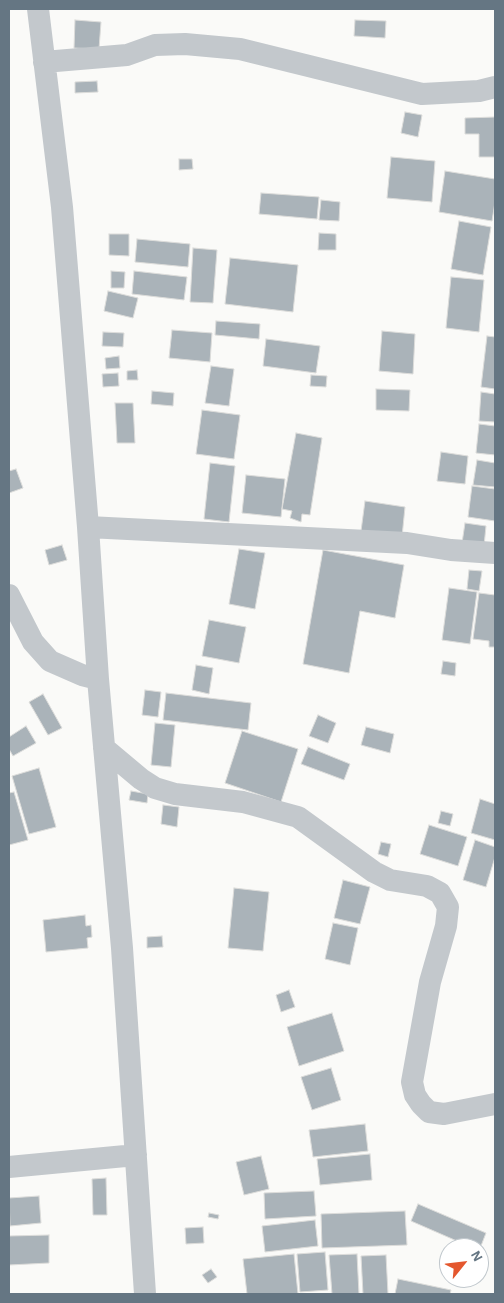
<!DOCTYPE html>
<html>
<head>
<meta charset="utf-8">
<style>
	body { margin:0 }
	#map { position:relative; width:504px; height:1303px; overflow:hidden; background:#fafaf8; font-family:"Alegreya Sans",sans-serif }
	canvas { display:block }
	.frame { position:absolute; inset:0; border:10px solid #657683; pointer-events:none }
	.north { position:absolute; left:439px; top:1238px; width:50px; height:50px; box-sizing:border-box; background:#fff; border:1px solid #c1c8cd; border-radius:50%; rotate:61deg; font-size:14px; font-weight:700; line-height:20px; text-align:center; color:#657683 }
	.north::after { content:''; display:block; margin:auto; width:18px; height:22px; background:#e4572e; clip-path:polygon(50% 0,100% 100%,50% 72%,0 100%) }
</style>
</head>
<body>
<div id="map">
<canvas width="504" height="1303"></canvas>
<div class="frame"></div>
<div class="north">N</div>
</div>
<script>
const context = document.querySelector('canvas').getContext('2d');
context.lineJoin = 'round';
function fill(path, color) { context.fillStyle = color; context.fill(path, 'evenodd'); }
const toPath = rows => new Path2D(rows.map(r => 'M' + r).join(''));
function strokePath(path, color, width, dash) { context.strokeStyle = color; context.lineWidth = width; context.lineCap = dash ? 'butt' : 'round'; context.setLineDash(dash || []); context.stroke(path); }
const building = toPath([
	[75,20,101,22,99,49,74,48,75,20],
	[355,20,386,21,385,38,354,36,355,20],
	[97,81,98,92,75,93,75,82,97,81],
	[405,112,422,115,418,137,401,133,405,112],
	[495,117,495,157,479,157,479,134,465,134,465,118,495,117],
	[391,157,435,161,432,202,387,198,391,157],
	[179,159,192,159,193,169,179,170,179,159],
	[445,171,495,179,495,202,492,221,439,212,445,171],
	[261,193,319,197,317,219,259,214,261,193],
	[321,200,340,202,339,221,319,220,321,200],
	[459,221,491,227,483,275,451,269,459,221],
	[319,233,336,234,336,250,318,250,319,233],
	[109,234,129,234,129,256,109,255,109,234],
	[137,239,190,244,188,267,135,262,137,239],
	[193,248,217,250,213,303,190,302,193,248],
	[230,258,298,265,293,312,225,304,230,258],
	[111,271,125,272,124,288,111,288,111,271],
	[134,271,187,277,184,300,132,294,134,271],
	[451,277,484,280,479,332,446,328,451,277],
	[108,291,138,298,133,318,104,311,108,291],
	[216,321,260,324,259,339,215,335,216,321],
	[172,330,212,333,210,362,169,358,172,330],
	[382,331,415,334,413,374,379,371,382,331],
	[103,332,124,333,123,347,102,346,103,332],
	[487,336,495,337,495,389,481,387,487,336],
	[266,339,320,346,316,373,263,366,266,339],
	[119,356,120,368,106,369,105,358,119,356],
	[211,366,234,369,229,406,205,403,211,366],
	[137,370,138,380,127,380,127,371,137,370],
	[118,373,119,386,103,387,102,374,118,373],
	[311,375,327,376,326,387,310,386,311,375],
	[376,389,410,390,409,411,376,410,376,389],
	[152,391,174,393,173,406,151,404,152,391],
	[481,392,495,394,495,422,479,421,481,392],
	[115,403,133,403,135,443,117,443,115,403],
	[202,410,240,415,234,459,196,454,202,410],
	[479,424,495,426,495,455,476,453,479,424],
	[296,433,322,438,310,515,302,514,301,522,290,518,292,511,282,509,296,433],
	[441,452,468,456,465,484,437,481,441,452],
	[477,460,495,463,495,487,473,485,477,460],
	[210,463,235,466,229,522,204,519,210,463],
	[16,469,23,488,9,493,9,471,16,469],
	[246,475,285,479,281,517,242,513,246,475],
	[472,486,495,489,495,521,468,517,472,486],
	[365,501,405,507,402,537,361,531,365,501],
	[465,523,486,526,484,546,462,543,465,523],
	[62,545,67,560,49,565,45,550,62,545],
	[239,549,265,553,255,609,229,604,239,549],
	[323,550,404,565,395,618,360,611,349,673,303,664,323,550],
	[469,570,482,571,479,591,467,589,469,570],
	[449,588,477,592,470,644,442,640,449,588],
	[479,593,495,595,495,647,489,647,489,641,473,639,479,593],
	[209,620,246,627,239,663,202,656,209,620],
	[443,661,456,663,455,676,441,674,443,661],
	[196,665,213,668,209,694,192,690,196,665],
	[145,690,161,692,158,717,142,715,145,690],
	[166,693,251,703,248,730,163,720,166,693],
	[43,694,62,728,48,735,29,702,43,694],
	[318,715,336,723,328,743,309,736,318,715],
	[155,723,175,725,171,767,151,765,155,723],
	[26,726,36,743,13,756,9,749,9,737,26,726],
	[366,727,394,734,390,753,361,745,366,727],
	[242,731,298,749,281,802,225,783,242,731],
	[308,747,350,764,344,780,301,764,308,747],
	[39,768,56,827,29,834,12,776,39,768],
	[131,791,148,794,147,803,129,800,131,791],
	[14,792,28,840,9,845,9,793,14,792],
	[480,799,495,804,495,840,471,833,480,799],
	[163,805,179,807,177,827,161,824,163,805],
	[441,811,453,814,450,826,438,823,441,811],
	[429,825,467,837,458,866,420,854,429,825],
	[475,840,495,847,495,857,486,887,463,880,475,840],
	[381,842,391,844,388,857,378,854,381,842],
	[343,880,370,887,360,924,334,918,343,880],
	[234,888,269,892,263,951,228,948,234,888],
	[85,915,86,926,91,925,92,937,87,938,88,948,46,952,43,920,85,915],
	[333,923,358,928,350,965,325,959,333,923],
	[162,936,163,947,147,948,147,937,162,936],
	[289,990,295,1007,281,1012,276,995,289,990],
	[332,1013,344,1051,299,1066,287,1027,332,1013],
	[331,1068,341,1100,312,1110,301,1077,331,1068],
	[365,1124,368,1151,313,1157,309,1130,365,1124],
	[370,1154,372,1180,320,1185,317,1159,370,1154],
	[261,1156,269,1189,244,1195,236,1162,261,1156],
	[106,1178,107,1215,93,1215,92,1179,106,1178],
	[314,1191,316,1216,265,1219,264,1193,314,1191],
	[39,1196,41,1223,10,1226,9,1198,39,1196],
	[418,1204,486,1233,479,1251,479,1248,473,1248,411,1221,418,1204],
	[405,1211,407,1245,322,1248,321,1214,405,1211],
	[209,1213,219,1215,218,1219,208,1217,209,1213],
	[315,1220,318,1246,265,1252,262,1226,315,1220],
	[203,1227,204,1243,186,1244,185,1228,203,1227],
	[49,1235,49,1263,9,1265,9,1236,49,1235],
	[325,1252,328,1290,300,1292,297,1254,325,1252],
	[294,1254,298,1294,247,1294,243,1259,294,1254],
	[357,1254,359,1294,332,1294,329,1255,357,1254],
	[386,1255,388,1294,363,1294,361,1256,386,1255],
	[211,1269,217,1277,208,1283,202,1275,211,1269],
	[398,1279,451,1290,450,1294,395,1294,398,1279]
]);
fill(building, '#aab3b9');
strokePath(building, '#dcdcda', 1);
strokePath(toPath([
	[38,9,62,207,88,527,98,679,122,948,145,1294],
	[44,62,127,55,155,45,185,44,240,49,422,94,479,91,495,87],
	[88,527,407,543,451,550,495,553],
	[9,595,33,642,50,661,82,675,98,679],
	[104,748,141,779,155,788,175,794,243,802,298,817,374,872,390,880,427,886,440,893,448,907,446,926,430,982,412,1082,415,1095,421,1104,429,1112,444,1114,495,1104],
	[9,1167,136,1155]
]), '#c3c8cc', 22);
</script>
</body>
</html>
